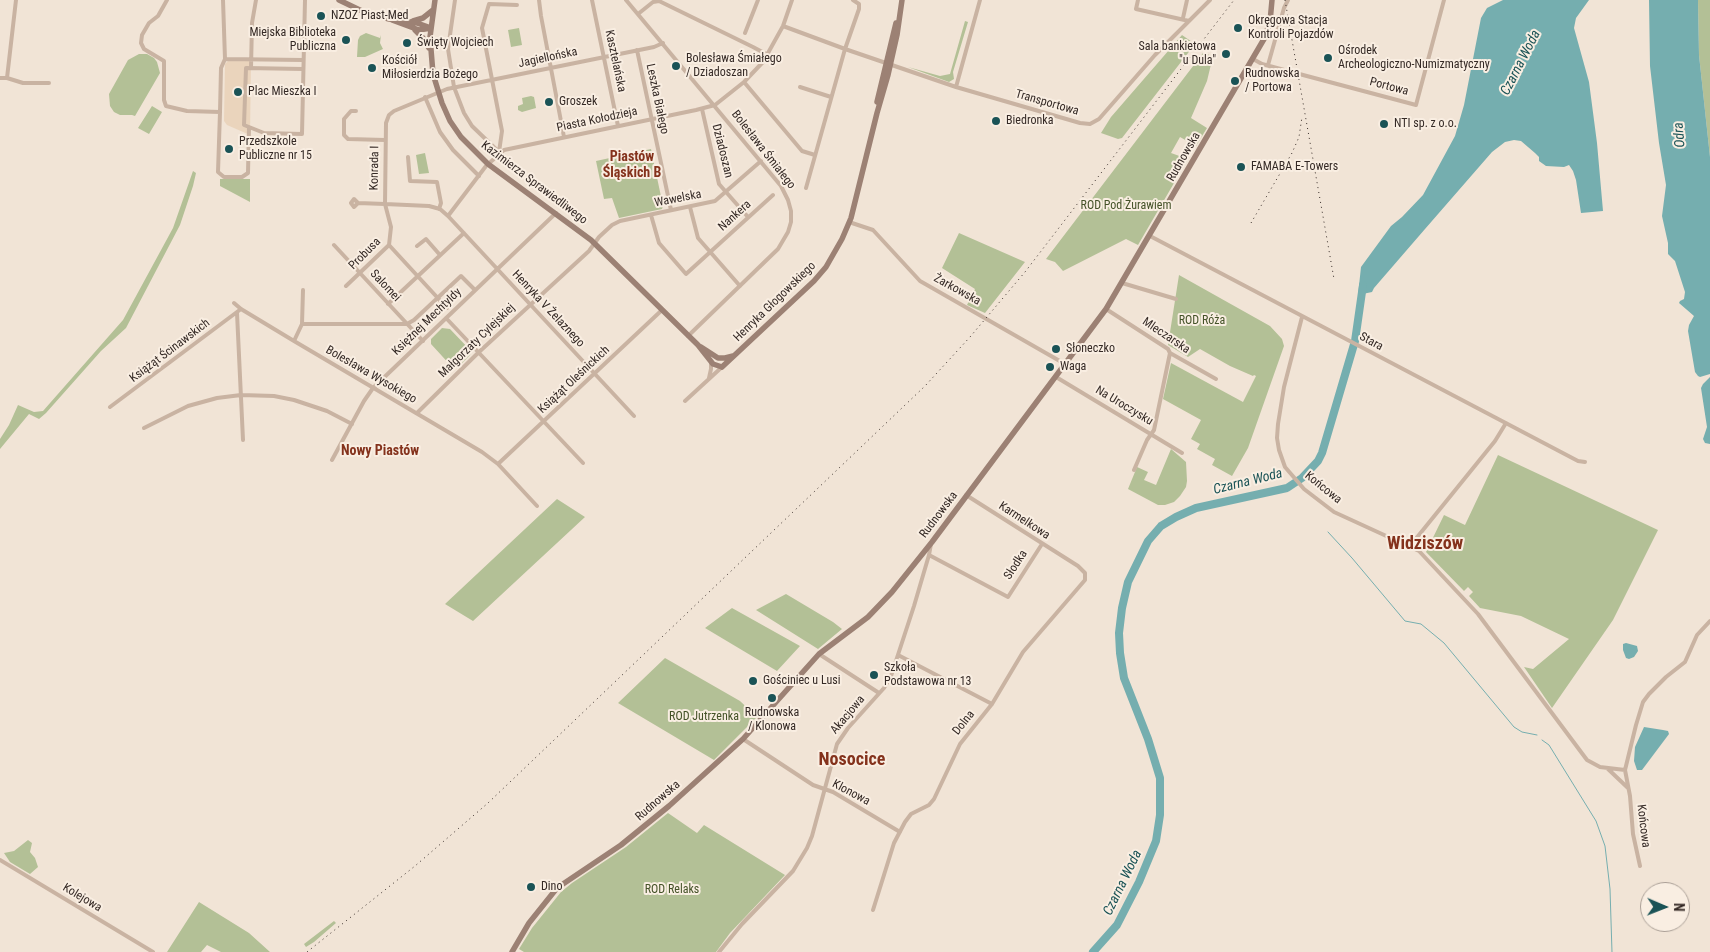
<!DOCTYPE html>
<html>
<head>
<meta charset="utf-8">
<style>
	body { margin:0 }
	#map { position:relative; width:1710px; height:952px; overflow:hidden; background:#f1e4d6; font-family:"Roboto Condensed",sans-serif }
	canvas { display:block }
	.north { position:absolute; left:1640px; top:882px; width:50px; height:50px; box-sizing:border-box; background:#f9eee2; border:1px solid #aa9f96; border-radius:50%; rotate:91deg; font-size:14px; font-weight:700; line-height:20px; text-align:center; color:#342925 }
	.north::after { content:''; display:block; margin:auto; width:18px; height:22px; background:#1a5356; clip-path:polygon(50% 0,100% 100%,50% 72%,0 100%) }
</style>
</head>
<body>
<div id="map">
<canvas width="1710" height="952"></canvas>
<div class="north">N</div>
</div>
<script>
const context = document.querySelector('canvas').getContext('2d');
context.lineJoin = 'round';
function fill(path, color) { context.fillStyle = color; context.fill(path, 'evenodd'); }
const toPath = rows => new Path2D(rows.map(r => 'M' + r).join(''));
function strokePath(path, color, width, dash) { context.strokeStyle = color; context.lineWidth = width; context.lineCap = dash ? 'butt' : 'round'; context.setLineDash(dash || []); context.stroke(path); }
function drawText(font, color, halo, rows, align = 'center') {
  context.font = font + ' "Roboto Condensed",sans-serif'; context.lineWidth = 4; context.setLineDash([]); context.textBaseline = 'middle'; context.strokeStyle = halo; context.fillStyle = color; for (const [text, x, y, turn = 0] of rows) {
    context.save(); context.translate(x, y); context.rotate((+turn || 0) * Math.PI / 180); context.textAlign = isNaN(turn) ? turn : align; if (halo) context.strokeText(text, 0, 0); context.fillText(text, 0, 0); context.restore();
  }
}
fill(toPath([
	[1698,0,1710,0,1710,157,1699,55],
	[965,21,968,22,953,72,954,79,949,82,908,67,940,76,950,74],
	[519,28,522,45,511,47,508,30],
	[366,33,380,38,381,35,380,43,383,49,365,57,357,57,358,40,360,36],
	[1182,35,1195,44,1122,138,1118,139,1101,133,1111,117],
	[1203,53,1213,56,1207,81,1191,118,1207,128,1196,146,1180,137,1171,153,1188,159,1138,245,1126,239,1063,271,1055,262,1046,259],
	[139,54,147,54,154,58,157,62,160,73,135,116,132,115,120,115,114,112,110,106,109,94,128,60],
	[531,96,534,97,536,108,522,112,518,110,518,106,523,104,522,98],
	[152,106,162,112,149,134,138,128],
	[651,149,663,206,662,209,619,218,612,198,604,199,596,161],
	[425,153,429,173,419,174,416,155],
	[193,171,196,173,193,186,180,225,126,328,101,351,46,413,39,419,29,414,0,449,0,439,9,425,18,405,34,412,43,411,123,320,173,228],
	[220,179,250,179,250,202,220,186],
	[959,233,1025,262,985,313,967,305,975,289,942,268],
	[1179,275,1270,326,1282,339,1284,346,1248,448,1232,476,1212,465,1215,459,1197,449,1200,444,1191,439,1201,420,1163,399,1171,363,1243,402,1256,376,1254,375,1253,376,1230,366,1200,349,1188,357,1168,345],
	[442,328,450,329,471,351,470,355,457,368,453,368,431,344,431,339],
	[1171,449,1186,462,1187,481,1186,487,1180,496,1174,502,1165,505,1158,505,1128,489,1137,467,1148,472,1144,480,1156,485],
	[1498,455,1658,530,1613,620,1552,708,1524,667,1533,669,1569,639,1521,616,1480,608,1469,596,1473,592,1468,587,1464,591,1426,552,1444,515,1465,525],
	[557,499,585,517,473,621,445,604],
	[786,594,833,622,842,629,818,649,756,610],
	[732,608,800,646,777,671,705,628],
	[665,658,740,701,757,717,714,760,618,703],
	[668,813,697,833,704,825,785,875,730,933,716,952,524,952,519,949,532,928,561,892,572,883,626,847],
	[28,840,32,843,30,852,35,858,38,867,30,874,10,862,4,853,14,851],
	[199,902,249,933,270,952,221,952,207,945,201,952,167,952],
	[334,921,336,923,314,942,306,947,304,944]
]), '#b3c096');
fill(toPath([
	[229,60,251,61,250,135,227,125,224,121,225,64]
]), '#ead4bc');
fill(toPath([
	[1503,0,1589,0,1576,18,1574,28,1589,82,1597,143,1603,211,1581,213,1576,180,1573,171,1569,165,1564,167,1546,166,1539,161,1539,157,1535,153,1521,141,1514,140,1505,142,1492,152,1425,229,1374,288,1372,292,1358,295,1361,267,1391,226,1402,217,1423,195,1455,136,1464,105,1481,18,1487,8],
	[1649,0,1698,0,1699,55,1710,157,1710,374,1700,377,1698,376,1695,372,1688,331,1689,325,1694,316,1679,303,1680,301,1684,299,1685,292,1675,261,1668,254,1668,243,1662,216,1666,185,1659,143,1650,66],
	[1710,377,1710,444,1705,443,1703,439,1707,427,1701,388,1703,384],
	[1626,643,1637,646,1638,651,1634,657,1629,659,1626,658,1623,650,1623,644],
	[1644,727,1663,730,1668,731,1669,734,1642,770,1637,770,1634,761,1635,747]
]), '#75aeaf');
strokePath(toPath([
	[1328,532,1352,558,1405,621,1421,624,1444,643,1514,727,1522,732,1537,735],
	[1542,740,1549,745,1596,821,1605,846,1610,889,1612,952]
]), '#75aeaf', 1);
strokePath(toPath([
	[1093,952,1117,925,1139,882,1156,841,1160,815,1160,778,1148,739,1124,678,1120,653,1119,633,1122,608,1128,582,1148,541,1161,526,1176,517,1196,508,1287,488,1302,478,1318,461,1322,453,1355,341,1363,285]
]), '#75aeaf', 8);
strokePath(toPath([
	[167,0,158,16,149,23,142,35,141,43,144,49,164,61,164,100,166,106,187,111,220,112,218,172,224,177,242,177,248,173,249,127],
	[223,0,225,59,303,60],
	[455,0,448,49,454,87,464,113,472,126,499,152],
	[539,0,541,16,564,137],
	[592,0,618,126],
	[626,0,781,186,788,200,791,211,791,222,788,232,778,249,688,336],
	[1138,0,1136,9,1189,21],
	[638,14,653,2,659,1,753,47,768,55],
	[1183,18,1187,0],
	[783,26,845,49,956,87,1080,123,1090,124,1099,119,1155,55,1210,0],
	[745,33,758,0],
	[663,43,654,47,447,89,394,111,389,115,386,123,385,204,429,206,440,209,448,216,486,166,504,150,696,110,715,105,744,82,763,62,783,26,792,0],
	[637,50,671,210],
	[1253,59,1262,64,1288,71,1416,105,1444,0],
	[1268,65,1284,8,1288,0],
	[251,68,252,23,256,0],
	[303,69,246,68,244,125,264,133,302,134,305,0],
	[0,78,7,78,23,83,49,83],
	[7,78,16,0],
	[744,82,802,151,815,155],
	[800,87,831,97],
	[956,87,980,0],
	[425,97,440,132,453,150,479,176],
	[702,109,719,184,748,217],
	[356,111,351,111,344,119,344,135,348,139,385,140],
	[220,112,221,68,225,59],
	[499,152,502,131,482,28,489,4,517,5],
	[408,157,410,181,437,182,441,203,439,209],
	[806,188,845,49,859,9,859,4,853,0],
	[690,207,698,238,740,286],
	[651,215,659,243,686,274,773,195],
	[448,216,634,416],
	[849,222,873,230,920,281,1065,364],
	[1150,236,1578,461,1585,462],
	[334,245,423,341],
	[389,245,447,308],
	[417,246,426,239,440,255],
	[1122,283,1176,299],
	[346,286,389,245,391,227,385,204,358,203,354,199,351,203,354,207,358,203],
	[303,290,302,324,407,324,414,320,461,276,475,290],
	[234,303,241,309,294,341,482,452,498,464,537,506],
	[388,304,464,233],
	[1106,309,1168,349,1170,353,1216,379],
	[237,313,243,440],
	[1302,317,1284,387,1278,424,1277,438,1279,450,1285,467,1304,489,1334,512,1419,551,1478,614,1587,760,1600,767,1625,770],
	[446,318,583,463],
	[294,341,302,324],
	[1056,377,1182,453],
	[709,378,711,369,711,363],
	[685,401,722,367],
	[110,407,241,309],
	[417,413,479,352,589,251,599,237,612,225,620,221,715,201,761,161],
	[144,428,188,406,217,398,241,395,274,396,294,400,327,411,352,424],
	[332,460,364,401,373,388,556,213],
	[498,464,662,310],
	[1134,470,1147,440,1154,430,1170,353],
	[1410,546,1495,441,1506,423],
	[929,555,1008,597,1042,544],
	[819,654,879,693],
	[898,655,992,704],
	[743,739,813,785,833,792,900,832],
	[1608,769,1628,788],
	[0,860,153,952],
	[1640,866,1633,834,1630,796,1625,770,1636,725,1643,702,1649,694,1666,677,1685,662,1697,635,1710,621],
	[873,910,894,843,905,822,911,814,929,805,934,799,960,744,992,704,1023,652,1085,580,1085,573,1078,566,966,495],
	[719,952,742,924,793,871,807,848,812,836,837,744,848,728,884,688,891,676,914,606,929,555,931,544]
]), '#c9b3a2', 4);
strokePath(toPath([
	[339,0,364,12,389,19,417,23,431,28],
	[435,0,430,37,433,74,442,103,450,121,461,137,488,164,591,240,698,345,713,364,722,367],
	[392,20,419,30,431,28],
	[413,21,423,18,433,10],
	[415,30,423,38,429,48],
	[877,102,896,23],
	[701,347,718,358,725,358,733,356],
	[722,367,814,281,826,267,842,239,851,218,877,113,888,75,897,35,902,0],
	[512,952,529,923,557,888,621,845,669,806,743,739,819,654,868,617,892,592,932,542,1106,309,1264,39,1270,22,1272,0]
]), '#9c8174', 5.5);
strokePath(toPath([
	[1285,0,1334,279],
	[1251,223,1292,153,1299,137,1302,117],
	[307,952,415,866,488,803,925,386,970,337,1025,272,1234,0]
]), '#342925', 1, [1, 4]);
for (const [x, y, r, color] of [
	[321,16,5,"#1a5356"],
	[1238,28,5,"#1a5356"],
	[346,40,5,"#1a5356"],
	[407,43,5,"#1a5356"],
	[1226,54,5,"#1a5356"],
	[1328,58,5,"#1a5356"],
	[676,66,5,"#1a5356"],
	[372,68,5,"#1a5356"],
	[1235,81,5,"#1a5356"],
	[238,92,5,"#1a5356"],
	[549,102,5,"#1a5356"],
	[996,121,5,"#1a5356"],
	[1384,124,5,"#1a5356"],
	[229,149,5,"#1a5356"],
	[1241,167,5,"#1a5356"],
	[1056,349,5,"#1a5356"],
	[1050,367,5,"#1a5356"],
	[874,675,5,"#1a5356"],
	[753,681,5,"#1a5356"],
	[772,698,5,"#1a5356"],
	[531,887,5,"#1a5356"]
]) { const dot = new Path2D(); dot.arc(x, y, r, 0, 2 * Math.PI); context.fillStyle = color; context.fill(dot); strokePath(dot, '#f9eee2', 2); }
drawText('12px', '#342925', '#f9eee2', [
	["NZOZ Piast-Med",331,16],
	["Okręgowa Stacja",1248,21],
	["Kontroli Pojazdów",1248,35],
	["Miejska Biblioteka",336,33,"right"],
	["Publiczna",336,47,"right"],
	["Święty Wojciech",417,43],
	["Sala bankietowa",1216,47,"right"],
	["\"u Dula\"",1216,61,"right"],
	["Ośrodek",1338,51],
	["Archeologiczno-Numizmatyczny",1338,65],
	["Bolesława Śmiałego",686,59],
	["/ Dziadoszan",686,73],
	["Kościół",382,61],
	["Miłosierdzia Bożego",382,75],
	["Rudnowska",1245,74],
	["/ Portowa",1245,88],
	["Plac Mieszka I",248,92],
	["Groszek",559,102],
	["Biedronka",1006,121],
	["NTI sp. z o.o.",1394,124],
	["Przedszkole",239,142],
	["Publiczne nr 15",239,156],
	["FAMABA E-Towers",1251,167],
	["Słoneczko",1066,349],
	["Waga",1060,367],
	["Szkoła",884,668],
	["Podstawowa nr 13",884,682],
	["Gościniec u Lusi",763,681],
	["Rudnowska",772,713,"center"],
	["/ Klonowa",772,727,"center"],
	["Dino",541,887]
], 'left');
drawText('12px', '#342925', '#f9eee2', [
	["Jagiellońska",548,58,-12],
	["Kasztelańska",615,61,78],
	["Portowa",1389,87,15],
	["Leszka Białego",657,99,78],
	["Transportowa",1047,103,16],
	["Piasta Kołodzieja",597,120,-12],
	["Bolesława Śmiałego",763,150,52],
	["Dziadoszan",722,151,76],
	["Rudnowska",1184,157,-60],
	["Konrada I",375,168,-89],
	["Kazimierza Sprawiedliwego",534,183,37],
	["Wawelska",678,199,-11],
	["Nankera",735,216,-42],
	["Probusa",365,254,-45],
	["Salomei",385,286,47],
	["Żarkowska",957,290,29],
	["Henryka Głogowskiego",775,302,-44],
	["Henryka V Żelaznego",548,309,47],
	["Księżnej Mechtyldy",427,322,-44],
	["Mleczarska",1166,336,34],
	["Małgorzaty Cylejskiej",477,341,-44],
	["Stara",1371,342,28],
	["Książąt Ścinawskich",170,351,-37],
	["Bolesława Wysokiego",371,375,30],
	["Książąt Oleśnickich",574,380,-43],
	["Na Uroczysku",1124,406,31],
	["Końcowa",1323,488,39],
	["Rudnowska",939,515,-53],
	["Karmelkowa",1024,521,33],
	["Słodka",1016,565,-57],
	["Akacjowa",848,715,-50],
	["Dolna",964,723,-51],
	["Klonowa",851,793,28],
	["Rudnowska",658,801,-41],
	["Końcowa",1643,826,83],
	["Kolejowa",82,898,31]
]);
drawText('12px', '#445228', '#f9eee2', [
	["ROD Pod Żurawiem",1126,206],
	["ROD Róża",1202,321],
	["ROD Jutrzenka",704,717],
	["ROD Relaks",672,890]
]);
drawText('italic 14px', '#1a5356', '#f9eee2', [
	["Czarna Woda",1521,63,-63],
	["Odra",1680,135,-95],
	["Czarna Woda",1248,482,-14],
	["Czarna Woda",1123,883,-64]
]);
drawText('bold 14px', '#84321c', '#f9eee2', [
	["Piastów",632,157],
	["Śląskich B",632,173],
	["Nowy Piastów",380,451]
]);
drawText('bold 18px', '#84321c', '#f9eee2', [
	["Widziszów",1425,544],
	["Nosocice",852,760]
]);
</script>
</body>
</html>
